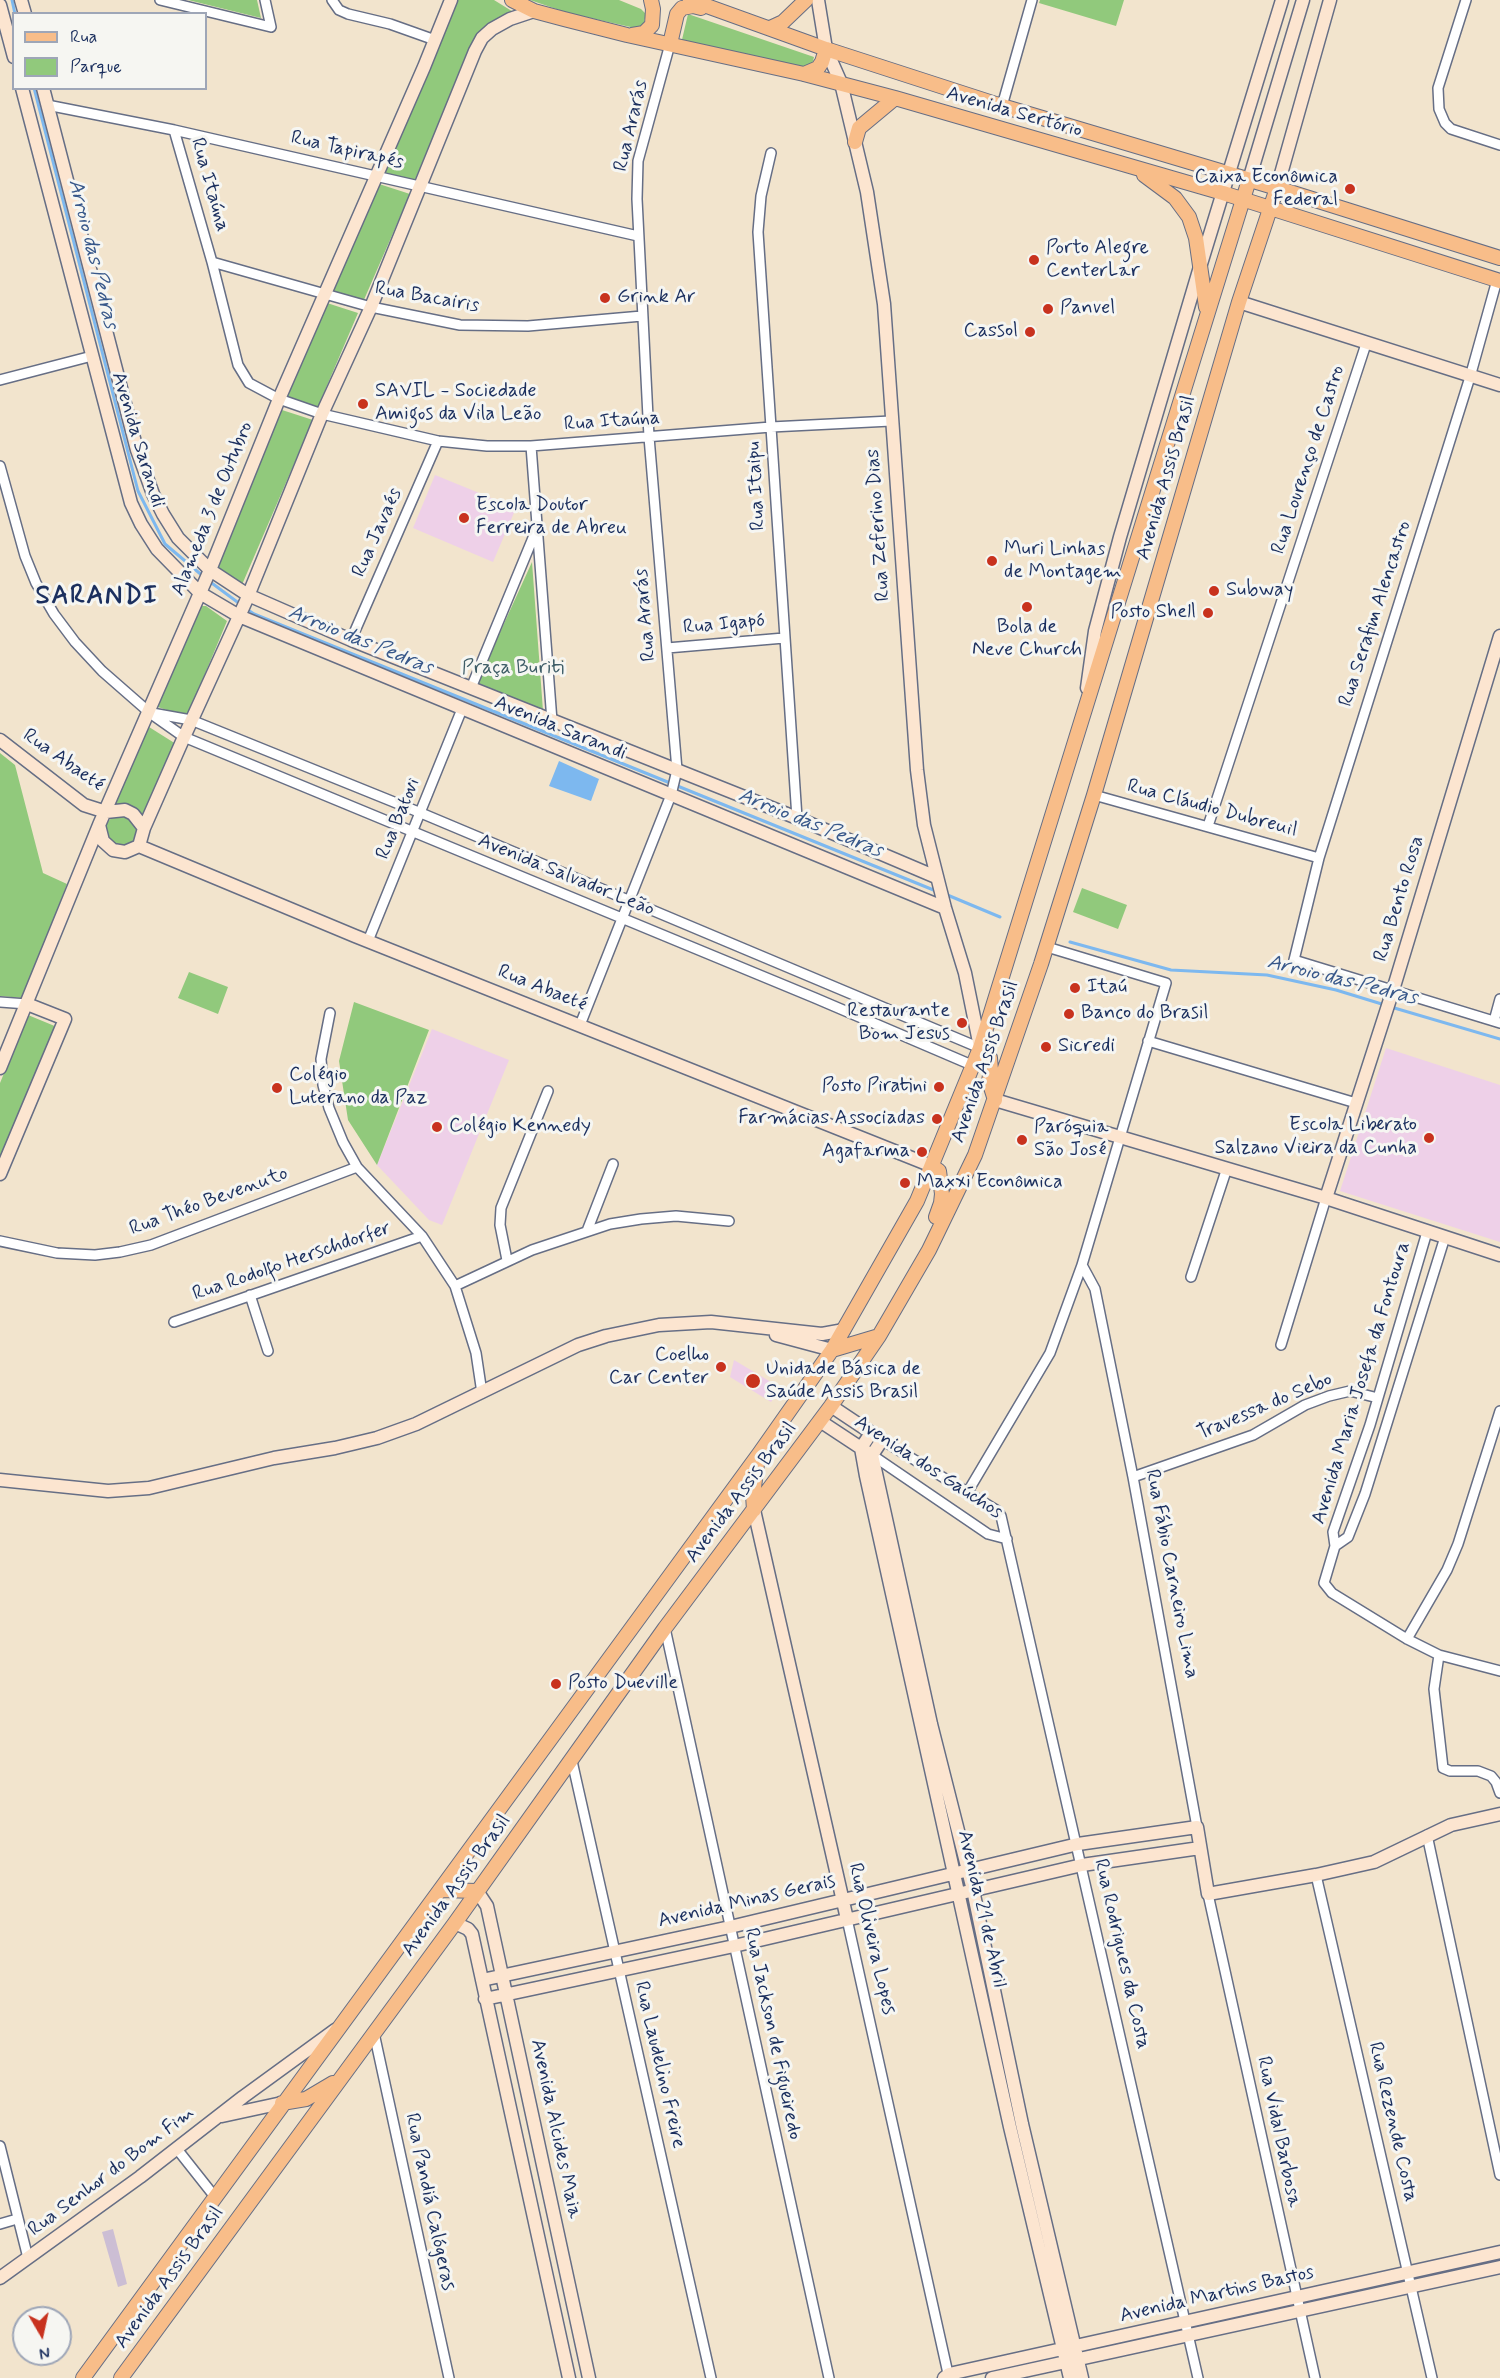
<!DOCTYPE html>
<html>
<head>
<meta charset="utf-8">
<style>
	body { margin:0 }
	#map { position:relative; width:1500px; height:2378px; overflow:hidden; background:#f2e4cd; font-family:Mynerve,sans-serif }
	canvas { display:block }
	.legend { position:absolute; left:12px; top:12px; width:195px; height:78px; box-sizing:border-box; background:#f6f6f2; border:2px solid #9ea6b7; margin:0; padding:8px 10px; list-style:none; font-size:18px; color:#1b2f5e }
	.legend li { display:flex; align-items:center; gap:12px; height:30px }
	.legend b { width:30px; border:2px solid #9ea6b7 }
	.north { position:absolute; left:12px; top:2306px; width:60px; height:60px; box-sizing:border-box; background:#f6f6f2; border:2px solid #9ea6b7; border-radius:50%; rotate:171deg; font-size:16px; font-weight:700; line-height:24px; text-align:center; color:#1b2f5e }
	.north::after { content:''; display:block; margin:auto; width:21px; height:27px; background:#c8321e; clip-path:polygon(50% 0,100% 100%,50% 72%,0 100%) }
</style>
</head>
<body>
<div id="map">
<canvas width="1500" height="2378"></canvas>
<ul class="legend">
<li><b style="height:8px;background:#f8bd89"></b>Rua</li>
<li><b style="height:16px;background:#91c97c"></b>Parque</li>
</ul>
<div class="north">N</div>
</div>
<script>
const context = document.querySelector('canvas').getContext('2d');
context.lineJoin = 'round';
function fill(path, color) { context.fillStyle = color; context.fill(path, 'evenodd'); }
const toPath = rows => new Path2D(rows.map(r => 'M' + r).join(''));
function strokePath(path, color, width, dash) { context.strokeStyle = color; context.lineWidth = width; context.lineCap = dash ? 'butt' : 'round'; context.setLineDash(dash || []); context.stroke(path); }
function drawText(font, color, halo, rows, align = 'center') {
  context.font = font + ' Mynerve,sans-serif'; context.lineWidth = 6; context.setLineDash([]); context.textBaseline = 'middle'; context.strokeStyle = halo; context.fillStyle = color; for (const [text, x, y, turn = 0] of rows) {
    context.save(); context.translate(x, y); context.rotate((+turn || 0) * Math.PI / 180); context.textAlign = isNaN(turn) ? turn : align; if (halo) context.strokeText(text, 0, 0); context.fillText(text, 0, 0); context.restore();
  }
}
fill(toPath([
	[435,475,516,508,493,562,413,528],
	[432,1029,509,1060,442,1225,429,1220,377,1165],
	[1386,1048,1500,1085,1500,1242,1340,1191],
	[734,1360,781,1388,771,1402,730,1377]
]), '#eed0e8');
fill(toPath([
	[113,2229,127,2284,118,2287,102,2232]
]), '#ccbed4');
fill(toPath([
	[188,0,257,0,261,18],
	[455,0,494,0,515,13,496,21,483,29,474,39,414,182,383,173],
	[530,0,619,0,641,9,646,14,643,26,635,28,568,13],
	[1040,0,1124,0,1116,26,1039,3],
	[688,14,814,57,811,69,681,44],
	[376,183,410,194,363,302,333,291],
	[327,303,358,313,317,409,286,399],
	[282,410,313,420,241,587,215,569],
	[532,562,543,711,477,683],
	[200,606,206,606,227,621,187,717,158,707],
	[149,727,176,744,144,818,136,811,113,806],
	[0,753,15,765,43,873,67,884,23,998,0,996],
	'105 831a16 16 0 1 1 32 0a16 16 0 1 1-32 0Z',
	[1082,888,1127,905,1118,929,1073,912],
	[189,972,228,987,218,1014,178,998],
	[354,1002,429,1030,377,1165,348,1120,339,1061],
	[28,1015,57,1027,0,1160,0,1083]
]), '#91c97c');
fill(toPath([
	[559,761,599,779,591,801,549,786]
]), '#7db8ef');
strokePath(toPath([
	[12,0,15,14],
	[34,88,138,491,165,544,204,577],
	[209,581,240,604],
	[245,608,254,614,936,891],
	[945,894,1000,917],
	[1070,942,1171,970,1267,975,1336,990,1385,1005],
	[1391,1007,1500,1039]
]), '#7db8ef', 3);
const street = toPath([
	[160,0,271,27,265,0],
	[332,0,339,10,348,14,390,24,435,40],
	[1466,0,1438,88,1439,109,1445,123,1451,129,1500,145],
	[47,105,174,130,638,236],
	[1002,106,1032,0],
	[174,130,212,262,238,365,249,383,279,399,322,414,438,441,487,446,531,446,771,427,891,421],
	[771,153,761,196,758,232,797,818],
	[212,262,371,307,460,325,528,326,642,316],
	[1497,280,1470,377,1319,858,1294,960,1500,1023],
	[0,380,92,356],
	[531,446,552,721],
	[0,466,25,556,36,583,54,614,75,642,102,671,150,713,184,737,815,998,974,1066],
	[351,640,438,441],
	[667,648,784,638],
	[471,688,535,533],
	[152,713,191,720,421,813,980,1048],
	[1094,795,1319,858],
	[1208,826,1366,344],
	[368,941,462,709],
	[0,1002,27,1004],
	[330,1013,321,1059,323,1085,329,1108,343,1142,357,1167,422,1236,455,1286,476,1353,482,1393],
	[1494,1021,1500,999],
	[580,1025,671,795,677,770,649,437,637,199,638,161,670,44],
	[1148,1041,1356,1103],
	[587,1231,613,1164],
	[1427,1232,1370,1425,1333,1532,1335,1546,1324,1583,1332,1593,1407,1639,1439,1655,1500,1671],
	[0,1241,57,1253,95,1255,120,1252,151,1245,357,1167],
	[507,1260,500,1225,501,1208,548,1091],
	[1082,1265,1095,1289,1133,1477,1197,1827],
	[1191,1277,1227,1168],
	[455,1286,532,1250,610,1224,641,1219,676,1216,729,1221],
	[250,1295,268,1351],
	[174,1322,422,1236],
	[1281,1345,1326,1198],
	[882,1440,998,1511,1001,1516,1198,2378],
	[872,1455,988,1534,1007,1539],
	[1133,1477,1253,1435,1305,1405,1329,1396,1350,1391,1378,1398],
	[967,1493,1050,1353,1082,1265,1166,983,1047,947],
	[1335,1546,1348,1537,1365,1494,1445,1237],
	[665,1628,829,2378],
	[1407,1639,1447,1570,1458,1544,1500,1411],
	[1439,1655,1434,1689,1443,1768,1450,1771,1478,1771,1491,1776,1496,1782,1500,1793],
	[572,1761,711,2378],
	[1427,1835,1500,2175],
	[1316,1875,1432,2378],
	[1208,1894,1315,2378],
	[847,1919,949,2378],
	[374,2033,449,2378],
	[0,2146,28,2258],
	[177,2149,215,2197],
	[0,2224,17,2219]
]);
const secondary = toPath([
	[21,0,25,14],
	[818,0,826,49,841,83,867,192,884,304,917,770,924,825,945,908,965,973,980,1047],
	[0,5,14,57],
	[22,88,131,503,141,524,157,549,200,593,239,616,945,908],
	[43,88,137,450,153,494,163,514,178,538,210,570,248,595,351,640,797,818,936,877],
	[1249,180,1303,0],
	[1277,188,1330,0],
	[1239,302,1500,385],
	[1087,688,1095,631,1120,537,1200,267,1282,0],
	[0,740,84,805,106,812,125,810,133,814,144,828],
	[99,825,103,841,113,850,125,852,139,846],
	[139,846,144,828,184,737,246,601,322,414,371,307,475,51,482,38,492,29,510,19,534,11],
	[139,846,355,936,932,1166],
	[0,1068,99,825,210,570,279,399,424,67,451,0],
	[995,1100,1326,1198,1500,1255],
	[0,1174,65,1019,27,1004],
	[1326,1198,1393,990,1500,636],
	[776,1335,832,1350],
	[831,1406,882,1440,872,1455],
	[820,1421,867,1452],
	[871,1433,861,1448,866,1476,1010,2127,1070,2378],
	[872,1455,931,1724,973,1890,1022,2124,1082,2378],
	[0,1480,108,1491,149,1488,274,1458,335,1448,377,1438,416,1424,578,1345,606,1336,659,1325,711,1322,822,1334,844,1330],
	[754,1510,847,1919],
	[477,1891,487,1906,589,2378],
	[455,1923,468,1929,472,1934,569,2378],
	[482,1980,730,1927,1078,1844,1197,1827,1208,1894,1316,1875,1374,1862,1451,1825,1500,1814],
	[485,1999,734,1946,1082,1865,1200,1848],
	[222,2116,282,2103],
	[0,2278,140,2177,243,2097,335,2030],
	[944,2378,949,2374,1500,2252],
	[992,2378,1500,2267]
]);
const primary = toPath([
	[512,0,534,11,564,19,627,35,804,74,895,98,1223,193,1500,281],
	[690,0,826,49,1002,106,1277,188,1500,258],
	[770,28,783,22,806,0],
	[632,35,644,33,652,25,653,9,651,0],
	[670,44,677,14,682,8,693,6,701,8],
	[804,74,818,68,822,62,826,49],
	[855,142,859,128,895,98],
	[1144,175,1175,198,1189,217,1196,238,1206,307],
	[980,1048,990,1058,991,1070,989,1081,995,1100],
	[932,1166,939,1171,942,1194,941,1203,936,1217],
	[832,1350,879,1336],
	[754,1510,753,1495,758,1456],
	[441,1890,477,1891],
	[282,2103,306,2099,333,2083],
	[83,2378,759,1454,832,1350,917,1201,980,1048,1249,180],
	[121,2378,455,1923,665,1628,831,1406,879,1336,929,1250,975,1155,1041,964,1094,795,1239,302,1277,188]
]);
strokePath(street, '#666e85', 12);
strokePath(secondary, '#666e85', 15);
strokePath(primary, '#666e85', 16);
strokePath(street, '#fff', 9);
strokePath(secondary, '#fce5d0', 12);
strokePath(primary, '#f8bd89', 14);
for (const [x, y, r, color] of [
	[1350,189,6,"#c8321e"],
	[1034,260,6,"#c8321e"],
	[605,298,6,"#c8321e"],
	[1048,309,6,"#c8321e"],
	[1030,332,6,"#c8321e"],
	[363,404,6,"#c8321e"],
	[464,518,6,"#c8321e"],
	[992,561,6,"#c8321e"],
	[1214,591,6,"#c8321e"],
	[1027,607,6,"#c8321e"],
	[1208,613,6,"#c8321e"],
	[1075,988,6,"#c8321e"],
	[1069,1014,6,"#c8321e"],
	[962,1023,6,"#c8321e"],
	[1046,1047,6,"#c8321e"],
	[939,1087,6,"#c8321e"],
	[277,1088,6,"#c8321e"],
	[937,1119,6,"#c8321e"],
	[437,1127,6,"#c8321e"],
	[1429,1138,6,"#c8321e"],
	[1022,1140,6,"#c8321e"],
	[922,1152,6,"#c8321e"],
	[905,1183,6,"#c8321e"],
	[721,1367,6,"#c8321e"],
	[753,1381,8,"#c8321e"],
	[556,1684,6,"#c8321e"]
]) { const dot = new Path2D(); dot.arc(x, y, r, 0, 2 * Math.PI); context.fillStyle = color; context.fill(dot); strokePath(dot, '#f6f6f2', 2); }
drawText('20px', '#1b2f5e', '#f6f6f2', [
	["Avenida Sertório",1014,113,16],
	["Rua Ararás",632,126,-77],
	["Rua Tapirapés",347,151,13],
	["Rua Itaúna",209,185,74],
	["Rua Bacairis",427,298,10],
	["Rua Itaúna",612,422,-4],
	["Avenida Sarandi",137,440,73],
	["Rua Lourenço de Castro",1309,460,-72],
	["Avenida Assis Brasil",1167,478,-74],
	["Rua Itaipu",757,486,-93],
	["Alameda 3 de Outubro",213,509,-68],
	["Rua Zeferino Dias",879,525,-94],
	["Rua Javaés",378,533,-66],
	["Rua Serafim Alencastro",1376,614,-72],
	["Rua Ararás",646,615,-95],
	["Rua Igapó",724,625,-5],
	["Avenida Sarandi",560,729,22],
	["Rua Abaeté",63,761,35],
	["Rua Cláudio Dubreuil",1212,809,15],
	["Rua Batovi",399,819,-68],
	["Avenida Salvador Leão",566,876,22],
	["Rua Bento Rosa",1400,899,-73],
	["Rua Abaeté",542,989,22],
	["Avenida Assis Brasil",986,1062,-71],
	["Rua Théo Bevenuto",209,1202,-20],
	["Rua Rodolfo Herschdorfer",292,1262,-19],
	["Avenida Maria Josefa da Fontoura",1362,1383,-73],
	["Travessa do Sebo",1265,1407,-23],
	["Avenida dos Gaúchos",928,1468,33],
	["Avenida Assis Brasil",742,1493,-53],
	["Rua Fábio Carneiro Lima",1171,1574,79],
	["Avenida Assis Brasil",457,1886,-54],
	["Avenida Minas Gerais",747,1902,-13],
	["Avenida 21 de Abril",981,1909,77],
	["Rua Oliveira Lopes",871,1939,77],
	["Rua Rodrigues da Costa",1121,1954,77],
	["Rua Jackson de Figueiredo",772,2034,78],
	["Rua Laudelino Freire",659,2065,77],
	["Rua Rezende Costa",1392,2122,77],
	["Avenida Alcides Maia",555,2129,78],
	["Rua Vidal Barbosa",1278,2132,78],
	["Rua Senhor do Bom Fim",112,2172,-37],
	["Rua Pandiá Calógeras",429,2202,78],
	["Avenida Assis Brasil",170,2278,-54],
	["Avenida Martins Bastos",1217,2295,-13]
]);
drawText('20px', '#1b2f5e', '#f6f6f2', [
	["Caixa Econômica",1338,178,"right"],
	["Federal",1338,201,"right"],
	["Porto Alegre",1046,249],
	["CenterLar",1046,272],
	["Grink Ar",617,298],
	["Panvel",1060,309],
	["Cassol",1018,332,"right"],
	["SAVIL - Sociedade",375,392],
	["Amigos da Vila Leão",375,415],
	["Escola Doutor",476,506],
	["Ferreira de Abreu",476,529],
	["Muri Linhas",1004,550],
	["de Montagem",1004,573],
	["Subway",1226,591],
	["Posto Shell",1196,613,"right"],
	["Bola de",1027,628,"center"],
	["Neve Church",1027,651,"center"],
	["Itaú",1087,988],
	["Restaurante",950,1012,"right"],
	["Bom Jesus",950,1035,"right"],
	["Banco do Brasil",1081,1014],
	["Sicredi",1058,1047],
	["Colégio",289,1076],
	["Luterano da Paz",289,1099],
	["Posto Piratini",927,1087,"right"],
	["Farmácias Associadas",925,1119,"right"],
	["Escola Liberato",1417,1126,"right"],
	["Salzano Vieira da Cunha",1417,1149,"right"],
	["Colégio Kennedy",449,1127],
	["Paróquia",1034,1128],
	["São José",1034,1151],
	["Agafarma",910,1152,"right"],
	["Maxxi Econômica",917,1183],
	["Coelho",709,1356,"right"],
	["Car Center",709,1379,"right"],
	["Unidade Básica de",766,1370],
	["Saúde Assis Brasil",766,1393],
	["Posto Dueville",568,1684]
], 'left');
drawText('20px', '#3e5d67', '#f6f6f2', [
	["Praça Buriti",513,669]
]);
drawText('italic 21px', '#38588a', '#f6f6f2', [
	["Arroio das Pedras",92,254,76],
	["Arroio das Pedras",360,641,22],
	["Arroio das Pedras",810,824,22],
	["Arroio das Pedras",1342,981,14]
]);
context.letterSpacing = '1.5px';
drawText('bold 26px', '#1b2f5e', '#f6f6f2', [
	["SARANDI",97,598]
]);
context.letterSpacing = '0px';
</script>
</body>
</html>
